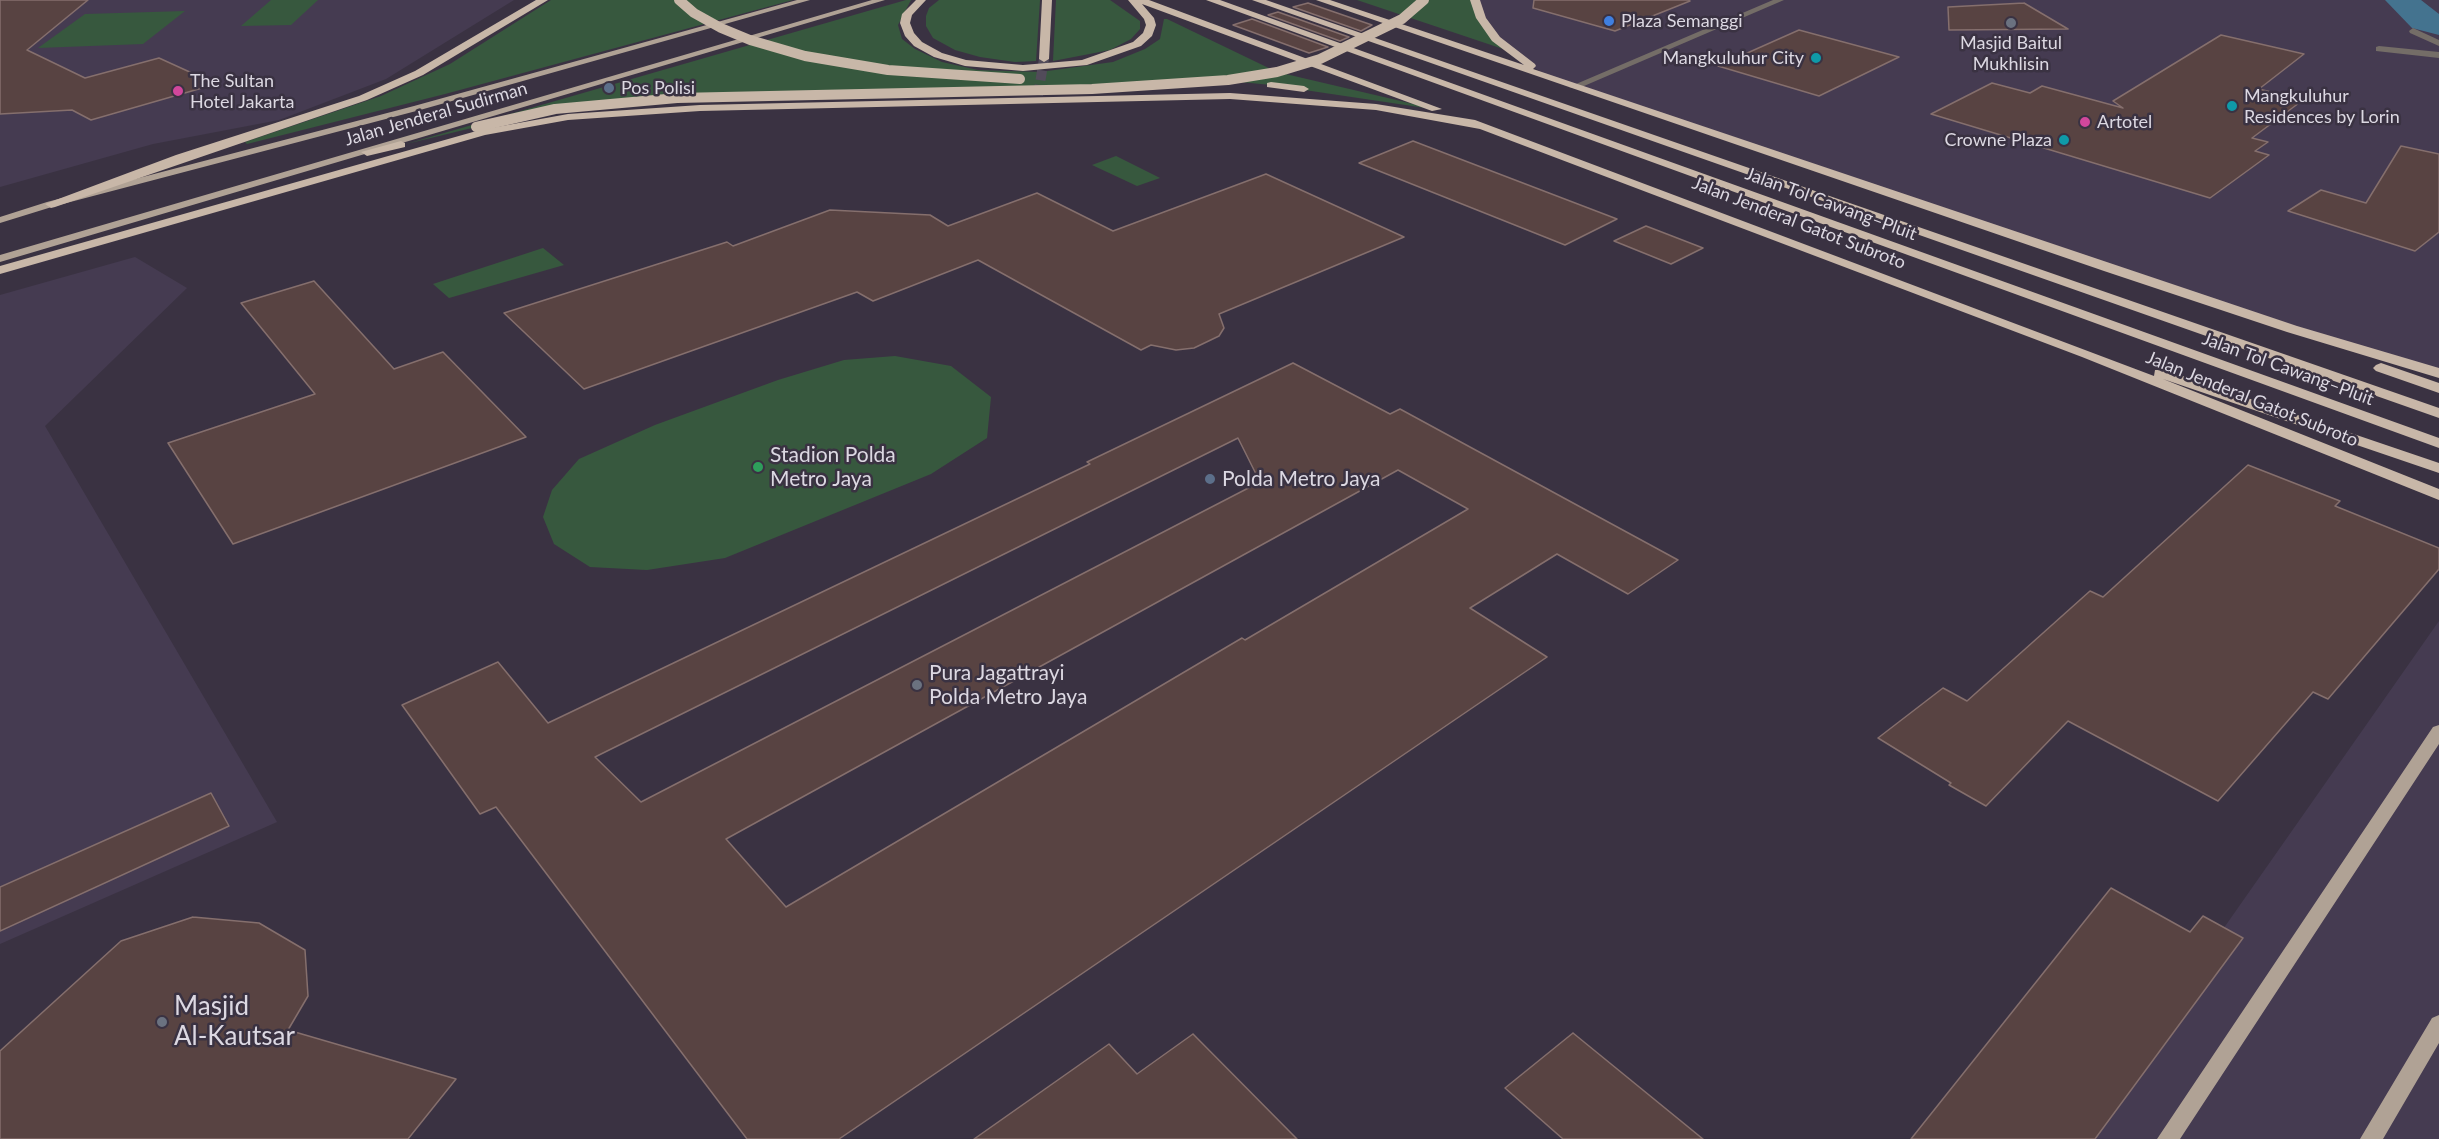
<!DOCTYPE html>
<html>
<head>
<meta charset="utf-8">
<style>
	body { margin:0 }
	canvas { display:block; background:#3a3242 }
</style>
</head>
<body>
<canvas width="2439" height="1139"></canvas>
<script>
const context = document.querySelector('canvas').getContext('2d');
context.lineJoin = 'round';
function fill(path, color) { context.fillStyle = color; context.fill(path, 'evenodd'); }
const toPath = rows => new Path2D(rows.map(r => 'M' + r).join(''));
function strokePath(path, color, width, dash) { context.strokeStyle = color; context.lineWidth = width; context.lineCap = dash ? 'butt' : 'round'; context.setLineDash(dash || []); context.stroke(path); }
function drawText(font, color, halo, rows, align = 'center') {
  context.font = font + ' Lato,sans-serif'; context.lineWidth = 5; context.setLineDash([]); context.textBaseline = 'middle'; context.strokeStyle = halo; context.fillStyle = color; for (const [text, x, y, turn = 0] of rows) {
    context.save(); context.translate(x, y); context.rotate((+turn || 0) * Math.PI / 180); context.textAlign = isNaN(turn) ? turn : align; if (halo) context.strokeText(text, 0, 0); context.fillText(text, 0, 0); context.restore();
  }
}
fill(toPath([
	[0,0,514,0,386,79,279,120,153,144,0,187],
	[1475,0,2439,0,2439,371,2292,329,1559,82,1531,66,1496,39],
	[135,257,187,288,45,426,277,822,0,944,0,295],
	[2439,621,2439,1139,2076,1139]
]), '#453b51');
fill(toPath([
	[271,0,318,0,291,25,241,26],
	[551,0,793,0,445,94,247,144,245,142,381,96,450,64],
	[906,0,911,0,898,25,902,39,915,49,942,62,978,70,1040,72,1113,62,1145,49,1160,39,1164,19,1167,19,1277,72,1439,110,1271,85,1220,80,615,102,476,127,406,144],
	[939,0,1040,0,1036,61,1015,62,980,57,955,50,933,38,926,26,926,16,929,8],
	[1056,0,1110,0,1140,21,1140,29,1131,39,1110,50,1053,61],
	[1357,0,1475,0,1481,18,1512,52],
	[185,11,143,44,38,48,85,14],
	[1116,156,1160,178,1137,186,1092,165],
	[543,248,564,265,449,298,433,284],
	[895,356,951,366,991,397,987,438,931,474,725,558,647,570,590,567,554,544,543,517,552,490,579,459,655,425,778,380,844,360]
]), '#37583e');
fill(toPath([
	[2385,0,2421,0,2439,14,2439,35,2412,28,2385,0]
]), '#44738f');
const building = toPath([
	[0,0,88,0,27,50,85,78,159,58,216,84,91,120,72,110,0,114,0,0],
	[1534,0,1689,0,1690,1,1615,31,1533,8,1534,0],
	[1308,3,1372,25,1361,31,1293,7,1308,3],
	[2024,3,2068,29,1949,30,1948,7,2024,3],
	[1278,12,1349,37,1340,41,1268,15,1278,12],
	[1252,19,1328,47,1309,53,1233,25,1252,19],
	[1799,30,1899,57,1819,96,1718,66,1799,30],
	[2221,35,2304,54,2259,89,2303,100,2252,138,2268,142,2255,151,2269,155,2210,198,1931,114,1992,83,2030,93,2042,86,2123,108,2113,101,2221,35],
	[1413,141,1617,219,1565,245,1359,163,1413,141],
	[2401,146,2439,154,2439,232,2415,251,2288,211,2321,190,2366,203,2401,146],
	[1266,174,1404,237,1219,314,1224,328,1219,336,1194,348,1176,350,1151,345,1141,350,978,260,873,301,857,292,584,389,504,313,727,242,733,246,830,210,930,215,948,226,1037,193,1113,231,1266,174],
	[1646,226,1672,236,1703,248,1671,264,1614,241,1646,226],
	[314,281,394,369,443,352,526,437,233,544,168,443,315,394,241,303,314,281],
	[1293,363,1390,414,1400,409,1678,560,1628,594,1557,554,1470,608,1547,657,839,1139,747,1139,496,807,480,814,402,705,498,662,548,723,1090,464,1087,462,1293,363],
	[1238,438,1260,482,641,802,595,757,1238,438],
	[1398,470,1468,509,1245,640,1242,638,786,907,726,839,1398,470],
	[2248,465,2340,501,2335,506,2439,548,2439,569,2328,699,2313,692,2218,801,2068,721,1986,806,1949,785,1951,783,1878,738,1943,688,1967,701,2090,591,2103,597,2248,465],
	[211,793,229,826,0,931,0,887,211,793],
	[2111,888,2190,932,2203,916,2243,938,2095,1139,1911,1139,2111,888],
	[193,917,259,923,305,950,308,996,288,1030,456,1079,408,1139,0,1139,0,1051,121,941,193,917],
	[1573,1033,1703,1139,1563,1139,1505,1088,1573,1033],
	[1193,1034,1297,1139,974,1139,1109,1044,1137,1074,1193,1034]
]);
fill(building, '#584342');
strokePath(building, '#856f6d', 1.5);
strokePath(toPath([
	[1038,95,1044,59]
]), '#524b5a', 10, [10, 5]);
fill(toPath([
	[1773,0,1784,0,1577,89,1569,87,1773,0],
	[2413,28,2439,40,2439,46,2410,33,2409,31,2413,28],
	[2379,46,2439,52,2439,58,2376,51,2376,47,2379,46]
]), '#746d67');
fill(toPath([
	[797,0,810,0,420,110,55,206,0,223,0,217,47,202,414,106,797,0],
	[872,0,885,0,0,262,0,255,872,0],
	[2439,725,2439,744,2180,1139,2157,1139,2433,727,2439,725],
	[2439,1015,2439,1043,2383,1139,2360,1139,2432,1018,2439,1015]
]), '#b0a295');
fill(toPath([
	[536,0,548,0,423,75,367,100,55,207,51,208,45,204,176,155,359,96,415,71,536,0],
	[916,0,926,0,912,15,910,23,914,33,922,42,942,53,966,60,1023,65,1082,60,1133,42,1143,33,1146,25,1144,19,1128,0,1149,0,1442,109,1432,111,1142,4,1154,18,1156,25,1152,36,1141,46,1087,65,1023,71,965,66,934,57,914,46,905,36,900,23,902,14,916,0],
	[1042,0,1052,0,1049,59,1044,62,1039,59,1042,0],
	[1206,0,1220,0,2439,438,2439,448,1206,0],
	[1252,0,1266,0,2439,408,2439,418,1252,0],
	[1316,0,1330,0,1524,65,1492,41,1476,18,1470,0,1480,0,1486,18,1500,37,1535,64,1536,66,1533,69,2297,326,2439,368,2439,378,2287,332,2104,271,1316,0],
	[1271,82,1304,86,1309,89,1304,92,1267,87,1267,83,1271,82],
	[1230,93,1376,104,1475,120,2154,376,2155,370,2165,370,2439,463,2439,473,2163,379,2439,489,2439,500,2082,357,1480,129,1376,110,1230,99,700,111,568,120,485,135,0,274,0,266,480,130,568,114,700,105,1230,93],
	[401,141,405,143,405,147,367,156,361,152,401,141],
	[2381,363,2439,383,2439,393,2376,371,2373,368,2376,365,2381,363]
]), '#c8b7a8');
strokePath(toPath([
	[679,0,694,13,721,28,750,40,805,56,888,70,1020,79],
	[476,127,555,109,677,98,1092,89,1228,80,1277,72,1320,59,1402,19,1424,0]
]), '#c8b7a8', 10);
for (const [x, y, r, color] of [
	[1609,21,6,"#3f7fe0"],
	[2011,23,6,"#6b7280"],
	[1816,58,6,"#0f9aa8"],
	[609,88,6,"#5c6f8a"],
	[178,91,6,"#d1479c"],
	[2232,106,6,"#0f9aa8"],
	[2085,122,6,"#d1479c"],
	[2064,140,6,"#0f9aa8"],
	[758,467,6,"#2e9e5b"],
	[1210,479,6,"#5c6f8a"],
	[917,685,6,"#6b7280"],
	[162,1022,6,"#6b7280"]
]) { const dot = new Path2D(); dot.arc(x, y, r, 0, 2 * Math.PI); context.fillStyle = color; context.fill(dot); strokePath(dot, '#3a3242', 2); }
drawText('18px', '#dcd8e2', '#3a3242', [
	["Plaza Semanggi",1621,21],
	["Masjid Baitul",2011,43,"center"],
	["Mukhlisin",2011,64,"center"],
	["Mangkuluhur City",1804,58,"right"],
	["The Sultan",190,81],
	["Hotel Jakarta",190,102],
	["Pos Polisi",621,88],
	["Mangkuluhur",2244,96],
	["Residences by Lorin",2244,117],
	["Artotel",2097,122],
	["Crowne Plaza",2052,140,"right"]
], 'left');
drawText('18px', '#dcd8e2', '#3a3242', [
	["Jalan Jenderal Sudirman",436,114,-16],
	["Jalan Tol Cawang–Pluit",1831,204,20],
	["Jalan Jenderal Gatot Subroto",1799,223,21],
	["Jalan Tol Cawang–Pluit",2288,369,20],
	["Jalan Jenderal Gatot Subroto",2252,399,22]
]);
drawText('21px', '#dcd8e2', '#3a3242', [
	["Stadion Polda",770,455],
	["Metro Jaya",770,479],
	["Polda Metro Jaya",1222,479],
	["Pura Jagattrayi",929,673],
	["Polda Metro Jaya",929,697]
], 'left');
drawText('26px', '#dcd8e2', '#3a3242', [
	["Masjid",174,1007],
	["Al-Kautsar",174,1037]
], 'left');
</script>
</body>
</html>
